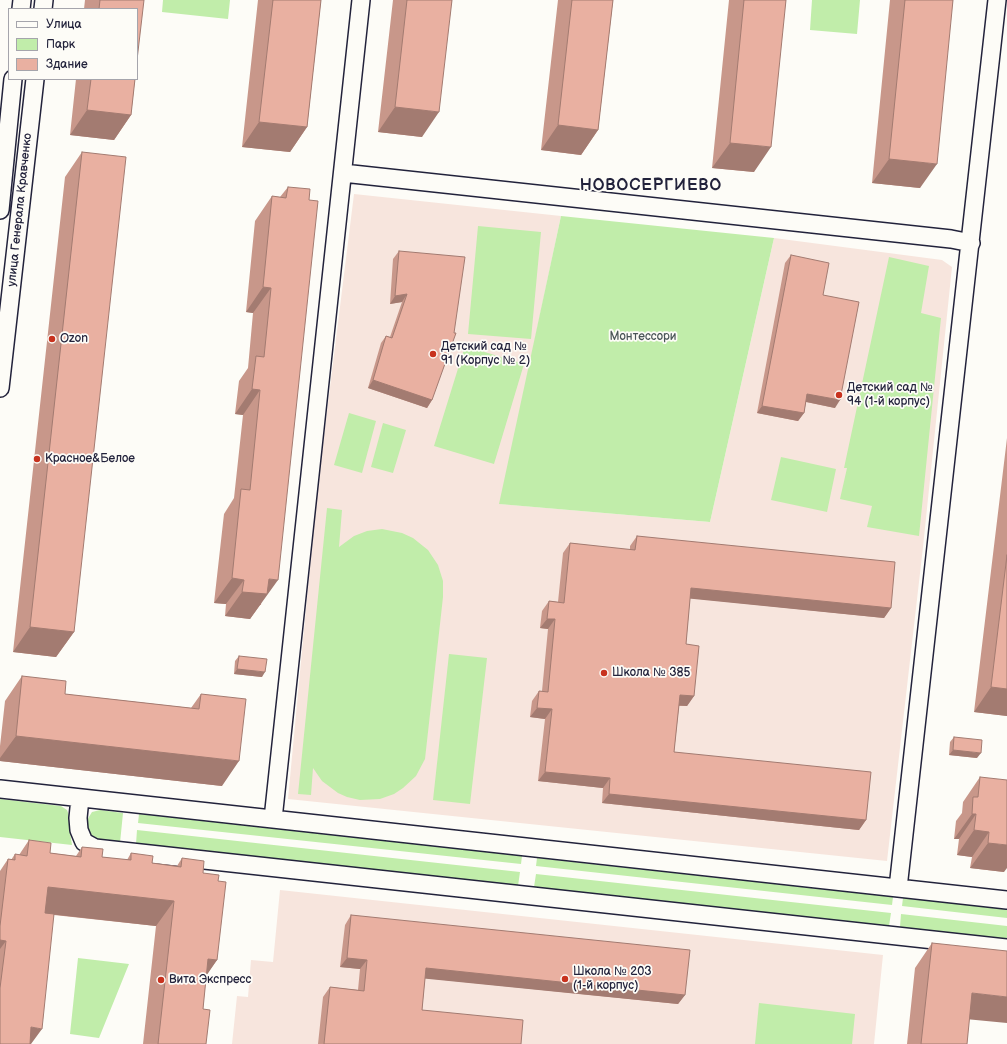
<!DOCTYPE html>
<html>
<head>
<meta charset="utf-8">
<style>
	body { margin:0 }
	#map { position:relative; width:1007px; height:1044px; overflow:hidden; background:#fdfcf7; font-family:"Balsamiq Sans",sans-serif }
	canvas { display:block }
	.legend { position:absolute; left:8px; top:8px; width:130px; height:72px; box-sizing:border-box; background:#fdfcf7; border:1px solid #a5a5ac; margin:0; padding:5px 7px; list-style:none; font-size:12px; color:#22223b }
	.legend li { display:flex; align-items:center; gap:8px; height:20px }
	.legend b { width:20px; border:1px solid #a5a5ac }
</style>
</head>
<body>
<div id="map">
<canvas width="1007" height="1044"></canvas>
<ul class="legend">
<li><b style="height:5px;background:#fdfcf7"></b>Улица</li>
<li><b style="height:11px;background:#c1edaa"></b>Парк</li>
<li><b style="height:11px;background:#e9b0a1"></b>Здание</li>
</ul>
</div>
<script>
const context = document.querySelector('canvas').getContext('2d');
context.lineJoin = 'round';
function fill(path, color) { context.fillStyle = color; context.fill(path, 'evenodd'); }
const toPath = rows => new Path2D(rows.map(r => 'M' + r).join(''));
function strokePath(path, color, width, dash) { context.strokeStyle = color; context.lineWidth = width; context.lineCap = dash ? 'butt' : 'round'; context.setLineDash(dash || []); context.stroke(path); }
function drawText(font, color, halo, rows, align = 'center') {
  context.font = font + ' "Balsamiq Sans",sans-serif'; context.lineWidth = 3.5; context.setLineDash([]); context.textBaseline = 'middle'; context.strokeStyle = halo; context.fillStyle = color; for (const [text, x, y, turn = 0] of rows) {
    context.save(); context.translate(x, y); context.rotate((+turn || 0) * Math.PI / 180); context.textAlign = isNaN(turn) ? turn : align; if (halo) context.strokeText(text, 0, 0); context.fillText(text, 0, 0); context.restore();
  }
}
fill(toPath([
	[354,194,561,216,500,504,710,522,774,238,942,260,952,267,923,547,887,861,288,799,317,492],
	[280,890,883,955,874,1044,232,1044,237,996,248,997,251,960,273,962]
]), '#f7e5dd');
fill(toPath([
	[163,0,230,0,228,19,162,12],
	[812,0,860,0,857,34,810,30],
	[561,216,774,238,710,522,499,504],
	[478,226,541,232,531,339,468,334],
	[889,257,929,266,921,313,941,318,919,536,867,527,872,506,840,499,847,468,844,468],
	[465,346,524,364,494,464,434,446],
	[349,413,376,421,362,473,334,465],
	[383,423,406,430,393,473,371,467],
	[781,457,836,469,827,512,771,500],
	[327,508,342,510,339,547,354,536,367,531,382,529,402,533,413,538,428,550,438,565,443,581,443,597,425,759,416,776,403,788,394,794,380,799,360,800,347,797,338,793,322,781,313,768,311,795,298,794],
	[449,654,487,658,470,804,433,800],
	[0,799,61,806,67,810,70,818,70,832,72,845,0,837],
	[100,810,123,813,120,843,96,840,89,836,86,829,87,820,92,812],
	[139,814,522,856,521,864,138,823],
	[137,830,520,872,518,886,136,844],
	[537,858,893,897,892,905,536,866],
	[536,874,891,913,889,926,534,887],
	[903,898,1007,909,1007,918,902,906],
	[901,914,1007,926,1007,939,900,927],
	[78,958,129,964,99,1038,70,1034],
	[759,1003,855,1014,852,1044,755,1044]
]), '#c1edaa');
const street = toPath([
	[21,9,22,0],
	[43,9,44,0],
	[343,173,951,239,971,243],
	[0,210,13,79],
	[0,388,35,79],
	[0,789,1007,900],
	[80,798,78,818,79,830,84,842,95,848,1007,948],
	[273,819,361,0],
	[898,888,997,0]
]);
strokePath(street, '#22223b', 20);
strokePath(street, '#fdfcf7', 17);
fill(toPath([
	[85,0,144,0,137,9,84,9],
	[258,0,321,0,307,127,290,152,242,147],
	[393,0,452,0,422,137,378,132],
	[558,0,613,0,598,130,581,155,541,150],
	[729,0,786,0,754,172,712,168],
	[890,0,953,0,920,188,872,183],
	[76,79,135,79,131,115,114,140,70,135],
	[82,152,74,632,56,657,13,652,65,177],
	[288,187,261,605,260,605,250,619,225,616,226,604,214,603,224,514,234,498,243,415,235,414,239,381,248,368,253,313,246,312,255,221,272,196,280,197],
	[399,251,432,400,427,408,368,388,381,343,386,336,390,337,402,302,390,304,393,259],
	[791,255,823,295,835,408,806,402,804,413,798,421,757,413,785,263],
	[1007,438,1007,716,974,712],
	[637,536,891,608,884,618,690,598,686,644,694,696,687,706,679,706,674,752,866,820,859,830,602,803,603,788,538,781,545,719,530,717,532,701,539,691,542,691,548,629,540,628,542,611,549,601,558,602,563,553,570,543,630,550,630,546],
	[239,656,262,677,234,674,235,661],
	[22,676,65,694,191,708,201,694,222,786,0,761,0,746,5,701],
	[954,737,977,758,949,755,950,742],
	[980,777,1004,872,970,868,972,857,957,855,959,839,954,839,956,821,962,813,963,802],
	[29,840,50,853,76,856,82,847,102,857,127,860,131,853,152,863,177,866,182,858,203,873,218,881,217,960,206,975,203,1009,206,1044,143,1044,156,926,54,915,0,1044,0,871,8,859,11,860,15,854,19,855],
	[351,915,685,995,678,1004,425,978,422,1010,521,1044,318,1044,323,997,330,987,358,990,360,969,340,967,345,925],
	[932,943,969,1019,967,1044,907,1044,915,968]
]), '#c8978a');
fill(toPath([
	[395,107,439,112,422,137,378,132],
	[87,110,131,115,114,140,70,135],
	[259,122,307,127,290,152,242,147],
	[558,125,598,130,581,155,541,150],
	[730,143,771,147,754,172,712,168],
	[889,159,937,164,920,188,872,183],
	[263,287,271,288,253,313,246,312],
	[407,294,402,302,390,304,395,296],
	[373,380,432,400,427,408,368,388],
	[252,389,260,390,243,415,235,414],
	[807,394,840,400,835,408,802,401],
	[762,406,804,413,798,421,757,413],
	[232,578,244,580,226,604,214,603],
	[269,579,278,580,250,619,225,616,242,592],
	[691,588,891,608,884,618,684,598],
	[547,619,555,619,548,629,540,628],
	[30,627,74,632,56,657,13,652],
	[237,669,265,672,262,677,234,674],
	[991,687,1007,689,1007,716,974,712],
	[680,695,694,696,687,706,673,705],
	[537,708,552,709,545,719,530,717],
	[16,736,239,761,222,786,0,761,0,758],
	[953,750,981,753,977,758,949,755],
	[545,772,610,778,603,788,538,781],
	[609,794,866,820,859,830,602,803],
	[972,814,976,814,959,839,954,839],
	[974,830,989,832,972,857,957,855],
	[988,843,1007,845,1007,868,1004,872,970,868],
	[48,887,174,901,156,926,31,912],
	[0,940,6,941,0,949],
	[347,958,367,960,360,969,340,967],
	[208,959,217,960,200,985],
	[426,968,685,995,678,1004,419,978],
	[972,993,1007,997,1007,1023,955,1018],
	[31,1027,42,1029,31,1044,20,1044]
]), '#a37b71');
const building = toPath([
	[100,0,144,0,137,60,137,9,99,9,100,0],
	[273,0,321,0,307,127,259,122,273,0],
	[407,0,452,0,439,112,395,107,407,0],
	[572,0,613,0,598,130,558,125,572,0],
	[744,0,786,0,771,147,730,143,744,0],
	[905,0,953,0,937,164,889,159,905,0],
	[91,79,135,79,131,115,87,110,91,79],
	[82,152,126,157,74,632,30,627,82,152],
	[288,187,310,189,309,200,318,201,278,580,269,579,267,594,242,592,244,580,232,578,241,489,250,490,260,390,252,389,256,356,264,357,271,288,263,287,272,196,286,198,288,187],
	[399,251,465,257,454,333,456,333,432,400,373,380,386,336,392,338,407,294,395,296,399,251],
	[791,255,829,263,823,295,859,302,840,400,807,394,804,413,762,406,791,255],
	[637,536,895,562,891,608,691,588,686,644,699,646,694,696,680,695,674,752,871,772,866,820,609,794,610,778,545,772,552,709,537,708,539,691,548,692,555,619,547,619,549,601,564,603,570,543,635,550,637,536],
	[1007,555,1007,689,991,687,1007,555],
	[239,656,267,659,265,672,237,669,239,656],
	[22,676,66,681,65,694,199,709,201,694,246,699,239,761,16,736,22,676],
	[954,737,982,740,981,753,953,750,954,737],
	[980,777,1007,780,1007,845,988,843,989,832,974,830,976,814,972,814,973,797,978,797,980,777],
	[29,840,51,843,50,853,81,857,82,847,103,849,102,857,131,860,131,853,153,856,152,863,181,867,182,858,204,861,203,873,219,875,218,881,226,882,217,960,208,959,203,1009,210,1010,206,1044,158,1044,174,901,48,887,45,913,54,914,42,1029,31,1027,30,1044,0,1044,0,988,6,941,0,940,0,926,8,859,15,860,15,854,27,856,29,840],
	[351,915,690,950,685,995,426,968,422,1010,523,1020,521,1044,324,1044,330,987,364,991,367,960,347,958,351,915],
	[932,943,1007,951,1007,997,972,993,967,1044,921,1044,932,943]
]);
fill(building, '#e9b0a1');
strokePath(building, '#a37b71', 1);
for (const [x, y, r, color] of [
	[52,339,4,"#c8321e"],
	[433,354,4,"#c8321e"],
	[839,395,4,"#c8321e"],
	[37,459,4,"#c8321e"],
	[604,673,4,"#c8321e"],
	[565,979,4,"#c8321e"],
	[161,980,4,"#c8321e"]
]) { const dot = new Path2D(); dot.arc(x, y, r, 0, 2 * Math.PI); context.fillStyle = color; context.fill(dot); strokePath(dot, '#fdfcf7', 1.5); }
drawText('12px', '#22223b', '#fdfcf7', [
	["улица Генерала Кравченко",20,210,-84]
]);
drawText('12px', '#4a5557', '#fdfcf7', [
	["Монтессори",643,337]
]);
drawText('12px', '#22223b', '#fdfcf7', [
	["Ozon",60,339],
	["Детский сад №",441,347],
	["91 (Корпус № 2)",441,361],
	["Детский сад №",847,388],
	["94 (1-й корпус)",847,402],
	["Красное&Белое",45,459],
	["Школа № 385",612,673],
	["Школа № 203",573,972],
	["(1-й корпус)",573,986],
	["Вита Экспресс",169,980]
], 'left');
context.letterSpacing = '1px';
drawText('bold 16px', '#22223b', '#fdfcf7', [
	["НОВОСЕРГИЕВО",651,186]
]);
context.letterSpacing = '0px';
</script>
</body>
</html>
